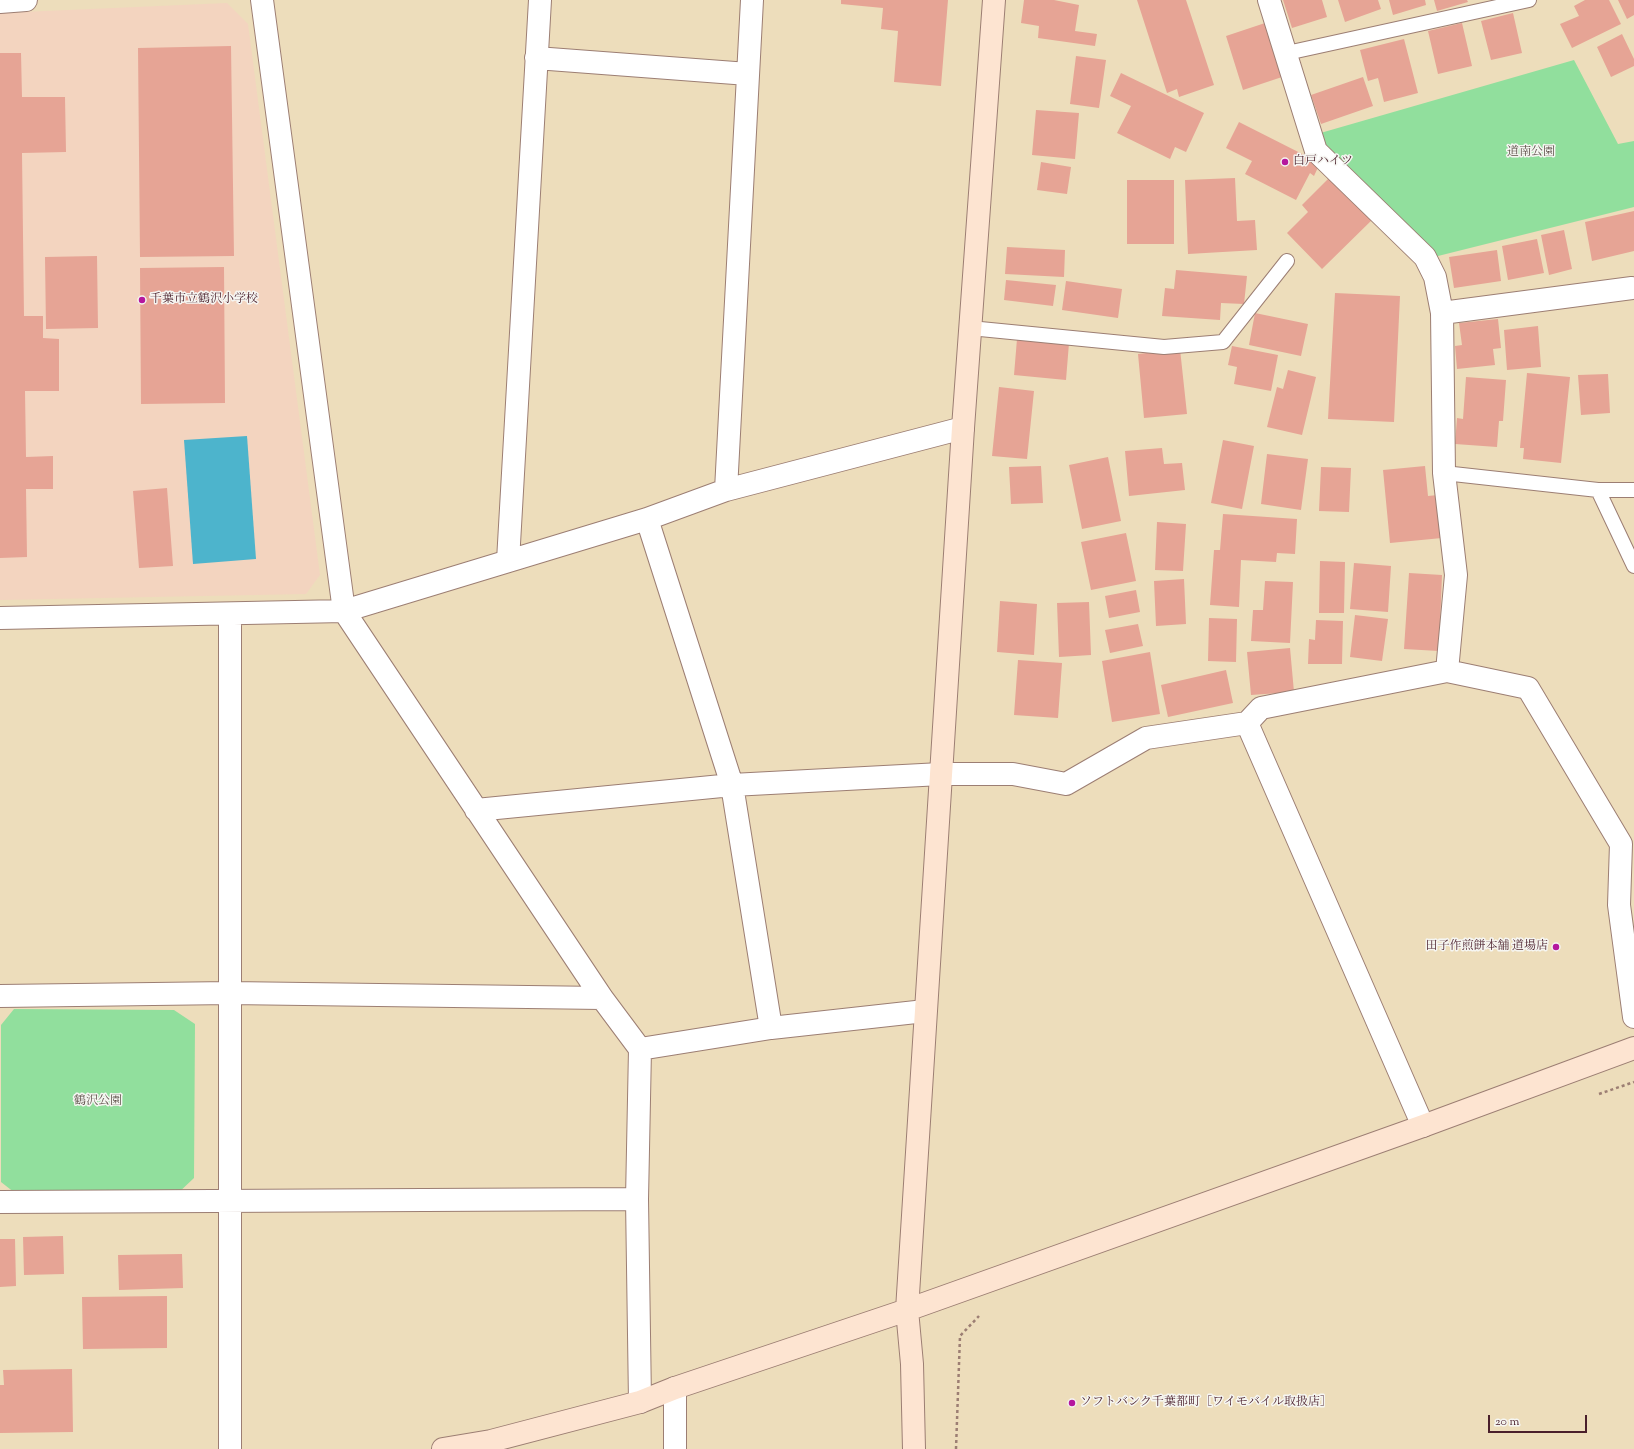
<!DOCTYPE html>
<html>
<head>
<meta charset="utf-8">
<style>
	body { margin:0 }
	#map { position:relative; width:1634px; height:1449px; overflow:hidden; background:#edddbb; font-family:"Sorts Mill Goudy",serif }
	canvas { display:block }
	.scale { position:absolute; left:1488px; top:1415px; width:99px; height:18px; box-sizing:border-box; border:2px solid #4a1f2b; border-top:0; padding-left:5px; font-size:12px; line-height:14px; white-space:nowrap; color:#4a1f2b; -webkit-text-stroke:3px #f6f6f2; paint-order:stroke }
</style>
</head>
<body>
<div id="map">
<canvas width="1634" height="1449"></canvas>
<div class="scale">20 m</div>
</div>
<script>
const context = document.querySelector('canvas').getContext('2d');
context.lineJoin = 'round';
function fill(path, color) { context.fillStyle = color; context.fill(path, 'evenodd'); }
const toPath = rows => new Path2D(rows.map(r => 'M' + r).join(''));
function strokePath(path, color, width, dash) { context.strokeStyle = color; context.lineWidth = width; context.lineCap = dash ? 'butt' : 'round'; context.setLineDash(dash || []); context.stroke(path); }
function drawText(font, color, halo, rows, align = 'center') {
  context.font = font + ' "Sorts Mill Goudy","Noto Serif JP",serif'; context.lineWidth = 3; context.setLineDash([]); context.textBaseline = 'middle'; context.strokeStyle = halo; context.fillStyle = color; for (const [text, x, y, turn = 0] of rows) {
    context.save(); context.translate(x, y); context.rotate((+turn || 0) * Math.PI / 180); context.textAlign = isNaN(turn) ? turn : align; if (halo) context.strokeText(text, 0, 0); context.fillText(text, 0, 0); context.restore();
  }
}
fill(toPath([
	[227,3,248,24,320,575,306,594,0,600,0,13]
]), '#f3d4bf');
fill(toPath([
	[1574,60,1618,144,1634,141,1634,207,1434,257,1324,151,1317,134],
	[14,1009,174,1010,195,1024,194,1178,176,1195,15,1193,1,1182,1,1025]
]), '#91df9d');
fill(toPath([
	[247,436,256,559,193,564,184,440]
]), '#4db4cc');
fill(toPath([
	[841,0,948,0,941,86,894,82,898,31,881,29,883,8,841,4],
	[1024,0,1054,0,1079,5,1075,31,1097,34,1095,46,1038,38,1039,26,1021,23],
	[1137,0,1186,0,1214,85,1179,97,1177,89,1167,93],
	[1283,0,1322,0,1327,17,1292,28],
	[1338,0,1378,0,1381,9,1345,22],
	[1389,0,1425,0,1426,5,1393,15],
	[1434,0,1467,0,1468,2,1437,11],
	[1585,0,1609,0,1621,24,1572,48,1560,24,1579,16,1574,6],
	[1618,0,1634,0,1634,15,1627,19],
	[1513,13,1522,53,1491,60,1481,21],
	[1265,23,1282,77,1243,90,1226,36],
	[1462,23,1472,66,1438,74,1428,31],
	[1622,34,1634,59,1634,66,1611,77,1597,47],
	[1404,39,1418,93,1384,102,1378,78,1368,81,1360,50],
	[231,46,234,256,140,257,138,48],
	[0,53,21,53,22,97,65,97,66,152,22,153,24,316,43,316,43,338,59,339,59,391,25,391,26,457,53,456,53,489,26,489,27,557,0,558],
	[1076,56,1106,60,1099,108,1070,104],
	[1121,73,1204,113,1186,152,1175,147,1170,159,1117,133,1131,106,1110,96],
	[1363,77,1373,106,1321,124,1311,95],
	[1036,110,1079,113,1075,159,1032,155],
	[1239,122,1320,163,1314,176,1310,173,1296,200,1245,174,1252,161,1226,148],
	[1041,162,1071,167,1067,194,1037,190],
	[1333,174,1375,217,1322,269,1287,233,1308,212,1302,205],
	[1235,178,1237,221,1255,220,1257,250,1188,254,1185,180],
	[1127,180,1174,180,1174,244,1127,244],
	[1634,211,1634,251,1592,261,1585,222],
	[1564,230,1572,269,1549,275,1541,235],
	[1537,239,1544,273,1508,280,1502,246],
	[1007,247,1065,250,1064,277,1005,274],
	[1497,250,1501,281,1454,288,1449,257],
	[97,256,98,328,46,329,45,257],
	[224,267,225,403,141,404,140,268],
	[1176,270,1247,276,1244,304,1221,303,1220,320,1162,316,1165,288,1174,289],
	[1006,280,1056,285,1053,306,1004,300],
	[1066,281,1122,289,1118,318,1062,310],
	[1335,293,1400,296,1394,422,1328,419],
	[1255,313,1308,324,1301,356,1249,345],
	[1498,319,1501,348,1493,349,1495,365,1457,369,1455,346,1462,345,1459,323],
	[1538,326,1541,367,1507,370,1504,330],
	[1017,339,1069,343,1066,380,1014,375],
	[1232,346,1278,355,1271,391,1234,384,1237,367,1228,365],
	[1180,349,1187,414,1144,418,1138,354],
	[1288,370,1316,377,1302,435,1267,427,1277,387,1283,389],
	[1527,373,1570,377,1561,463,1523,459,1524,448,1520,448],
	[1608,374,1610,413,1581,415,1578,375],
	[1466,377,1506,380,1503,421,1499,421,1497,447,1455,444,1457,418,1463,419],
	[999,387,1034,391,1027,459,992,456],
	[1223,440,1254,446,1242,509,1211,503],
	[1162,448,1164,464,1182,463,1185,490,1129,496,1125,451],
	[1267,454,1308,459,1301,510,1261,504],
	[1108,457,1121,521,1082,529,1069,465],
	[1041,466,1043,503,1011,504,1009,467],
	[1425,466,1428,496,1438,495,1442,538,1390,543,1383,470],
	[1321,467,1351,468,1349,512,1319,511],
	[167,488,173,566,139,568,133,491],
	[1223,514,1297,519,1295,554,1277,553,1276,562,1241,560,1239,607,1210,605,1214,550,1220,550],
	[1157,522,1186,524,1183,571,1155,570],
	[1126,533,1136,581,1091,590,1081,542],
	[1320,561,1345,562,1344,613,1319,613],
	[1354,563,1391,566,1388,612,1350,609],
	[1409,573,1442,575,1439,651,1404,649],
	[1184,579,1186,624,1156,626,1154,581],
	[1265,581,1293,582,1290,643,1251,641,1253,610,1263,610],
	[1136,590,1140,612,1109,618,1105,596],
	[1000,601,1037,604,1034,655,997,652],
	[1089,602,1091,655,1059,657,1057,603],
	[1355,615,1388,619,1382,661,1350,657],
	[1209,618,1237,619,1236,662,1208,661],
	[1316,620,1343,621,1342,664,1308,664,1309,639,1315,640],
	[1138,624,1143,646,1110,653,1105,630],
	[1290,648,1294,692,1251,695,1247,652],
	[1150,652,1160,714,1112,722,1102,661],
	[1018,660,1062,663,1058,718,1014,715],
	[1226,670,1233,703,1168,717,1161,685],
	[63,1236,64,1274,24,1275,23,1237],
	[0,1239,15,1239,16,1286,0,1287],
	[182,1254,183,1288,119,1290,118,1255],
	[167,1296,167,1348,83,1349,82,1297],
	[72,1369,73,1432,0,1433,0,1385,4,1385,3,1370]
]), '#e6a495');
const lane = toPath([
	[1287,53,1529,0],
	[970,328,1164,347,1223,342,1287,261],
	[1444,473,1598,490,1634,490],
	[1598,490,1634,566]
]);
const street = toPath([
	[262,0,344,611,602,998,640,1049,637,1199,640,1402],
	[1269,0,1316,151,1425,257,1435,277,1442,313,1444,473,1456,575,1447,671],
	[0,2,26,0],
	[536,58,748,74],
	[1442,313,1632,288],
	[726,490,752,0],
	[647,519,732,785,771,1028],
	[508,561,540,0],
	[0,618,344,611,647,519,726,490,963,428],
	[1247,723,1423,1126],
	[476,810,732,785,941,774,1013,774,1066,784,1146,738,1247,723,1261,708,1447,671,1528,688,1621,844,1619,905,1634,1017],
	[0,996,230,993,602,998],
	[640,1049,771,1028,925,1011],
	[0,1202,637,1199],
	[675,1388,675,1449],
	[230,1449,230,614]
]);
const secondary = toPath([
	[443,1449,491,1441,640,1402,675,1388,907,1310,1423,1126,1634,1048],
	[914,1449,912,1364,907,1310,963,428,994,0]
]);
strokePath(lane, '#9c7e73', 16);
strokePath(street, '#9c7e73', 24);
strokePath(secondary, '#9c7e73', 24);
strokePath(toPath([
	[1599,1094,1634,1082],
	[956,1449,960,1336,979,1316]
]), '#9c7e73', 2.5, [3, 3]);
strokePath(lane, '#fff', 14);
strokePath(street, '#fff', 22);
strokePath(secondary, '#fde4d1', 22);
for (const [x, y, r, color] of [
	[1285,162,4,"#b5179e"],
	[142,300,4,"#b5179e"],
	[1556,947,4,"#b5179e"],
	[1072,1403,4,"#b5179e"]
]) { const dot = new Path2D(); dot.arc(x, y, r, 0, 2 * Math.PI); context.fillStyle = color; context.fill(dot); strokePath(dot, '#f6f6f2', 1.5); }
drawText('12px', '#5c4f48', '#f6f6f2', [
	["道南公園",1531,153],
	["鶴沢公園",98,1102]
]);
drawText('12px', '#4a1f2b', '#f6f6f2', [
	["白戸ハイツ",1293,162],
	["千葉市立鶴沢小学校",150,300],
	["田子作煎餅本舗 道場店",1548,947,"right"],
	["ソフトバンク千葉都町［ワイモバイル取扱店］",1080,1403]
], 'left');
</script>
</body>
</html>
